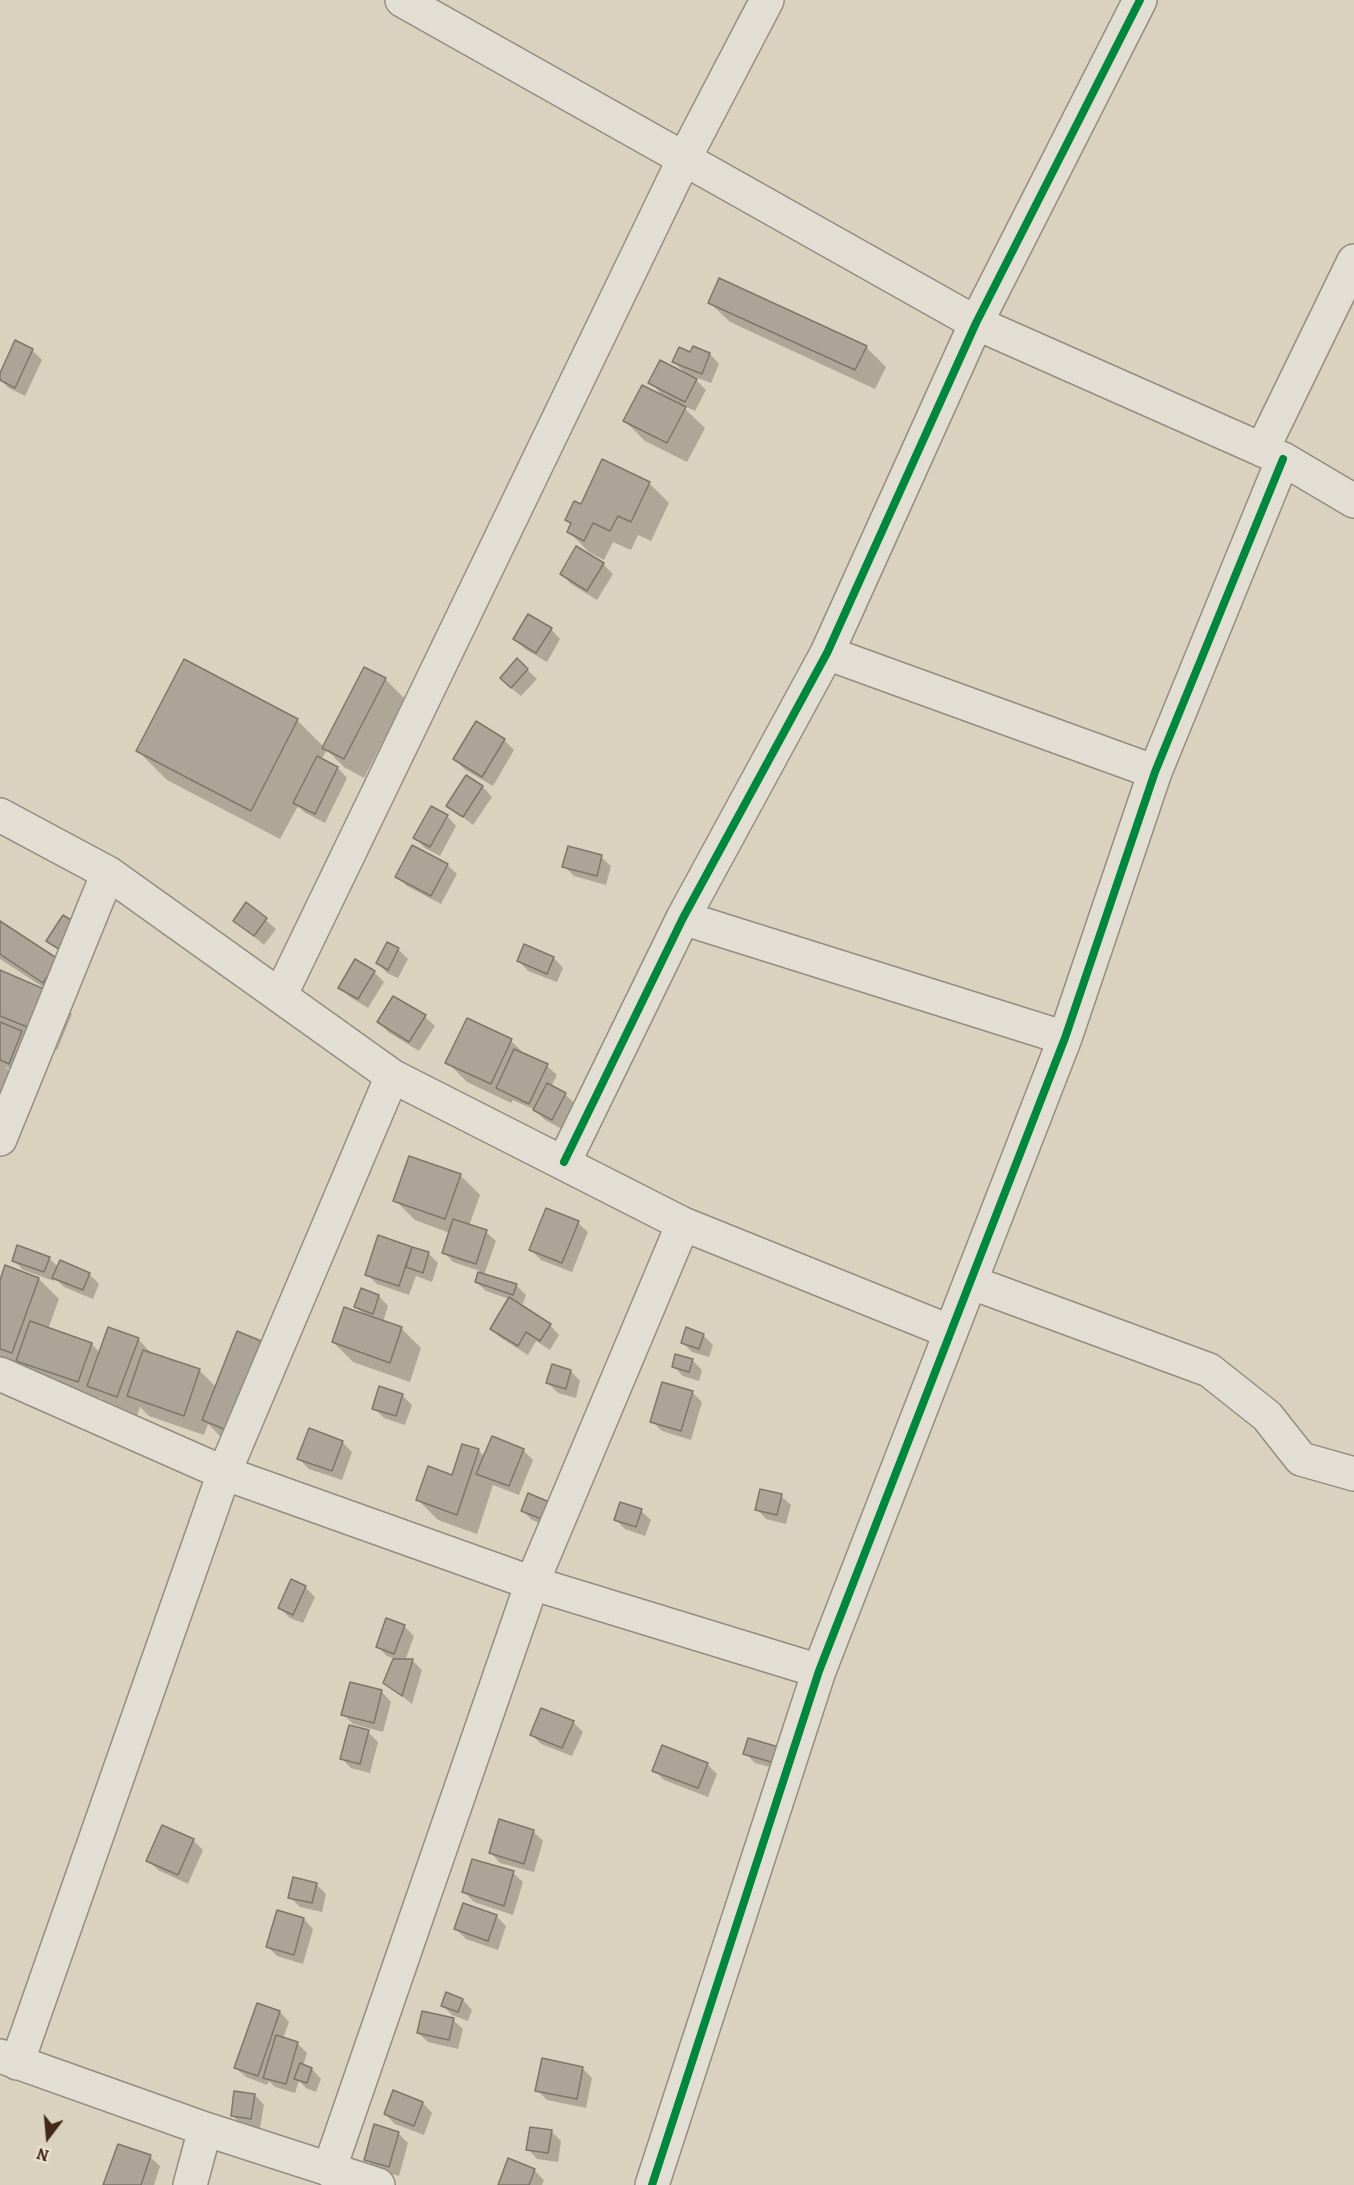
<!DOCTYPE html>
<html>
<head>
<meta charset="utf-8">
<style>
	body { margin:0 }
	#map { position:relative; width:1354px; height:2185px; overflow:hidden; background:#dad1be; font-family:Alegreya,serif }
	canvas { display:block }
	.north { position:absolute; left:18px; top:2107px; width:60px; height:60px; -webkit-text-stroke:4px #efe4cd; paint-order:stroke; rotate:196deg; font-size:16px; font-weight:700; line-height:24px; text-align:center; color:#432717 }
	.north::after { content:''; display:block; margin:auto; width:21px; height:27px; background:#432717; clip-path:polygon(50% 0,100% 100%,50% 72%,0 100%) }
</style>
</head>
<body>
<div id="map">
<canvas width="1354" height="2185"></canvas>
<div class="north">N</div>
</div>
<script>
const context = document.querySelector('canvas').getContext('2d');
context.lineJoin = 'round';
function fill(path, color) { context.fillStyle = color; context.fill(path, 'evenodd'); }
const toPath = rows => new Path2D(rows.map(r => 'M' + r).join(''));
function strokePath(path, color, width, dash) { context.strokeStyle = color; context.lineWidth = width; context.lineCap = dash ? 'butt' : 'round'; context.setLineDash(dash || []); context.stroke(path); }
fill(toPath([
	[710,303,866,347,886,367,875,389,730,322],
	[693,348,710,354,719,364,711,383,685,373,674,362,691,354],
	[32,350,42,360,25,396,9,388,0,380,0,376],
	[661,362,696,380,706,390,695,411,680,404,705,428,687,462,645,441,625,421,664,397,650,382],
	[649,483,669,503,651,541,638,535,631,550,613,542,604,560,589,552,569,532,572,525,566,520,581,506],
	[603,564,613,574,597,600,571,584,562,574],
	[551,629,560,639,547,662,525,649,515,639],
	[517,660,537,679,521,696,511,688],
	[385,679,405,699,364,778,344,767,327,750,321,760,338,768,347,778,325,823,304,812,298,806,280,839,167,780,138,751,297,720,324,747],
	[476,723,504,740,514,750,493,786,464,769,455,759],
	[466,777,483,787,492,797,473,825,448,805],
	[447,816,456,826,440,856,425,848,415,838],
	[601,857,611,866,606,885,574,876,564,866],
	[447,865,457,874,441,904,407,886,397,876],
	[247,904,276,929,264,945,235,921],
	[0,922,57,961,62,1004,72,1014,57,1050,32,1040,19,1072,5,1067,14,1076,0,1105,0,972,45,991,46,989,0,959],
	[388,944,398,949,408,959,398,978,387,973,378,963],
	[554,958,563,968,557,982,528,971,519,961],
	[374,972,384,982,368,1008,350,997,340,988],
	[393,998,425,1017,435,1026,419,1051,388,1032,379,1022],
	[467,1020,511,1041,528,1057,547,1066,557,1075,551,1087,565,1094,575,1104,562,1129,545,1120,535,1110,513,1100,511,1103,467,1082,447,1062],
	[460,1175,480,1195,469,1226,486,1232,496,1241,484,1275,516,1285,526,1295,523,1304,513,1301,550,1325,559,1335,550,1350,536,1341,528,1355,501,1338,491,1329,509,1299,486,1291,476,1282,480,1271,453,1262,444,1252,450,1233,415,1220,395,1200],
	[547,1210,578,1223,588,1232,572,1272,541,1260,531,1250],
	[379,1237,428,1253,438,1263,432,1282,416,1276,409,1295,377,1284,367,1274],
	[49,1258,58,1267,89,1274,99,1284,93,1299,64,1287,55,1278,54,1281,23,1270,13,1260],
	[39,1279,59,1299,48,1329,92,1344,100,1353,138,1339,153,1355,199,1370,217,1388,260,1342,280,1362,224,1440,208,1424,204,1435,149,1416,140,1407,137,1416,109,1406,100,1397,98,1401,0,1360,0,1285],
	[379,1296,388,1306,383,1322,401,1328,421,1348,410,1382,353,1362,333,1342,365,1316,356,1307],
	[703,1335,713,1345,709,1357,692,1352,682,1342],
	[692,1360,702,1370,699,1381,683,1376,673,1366],
	[553,1366,571,1371,580,1381,576,1398,558,1393,548,1383],
	[692,1392,702,1402,691,1440,662,1431,652,1421],
	[402,1395,412,1405,405,1425,384,1418,374,1408],
	[342,1442,352,1452,342,1480,309,1469,299,1459],
	[478,1450,485,1457,523,1450,533,1460,519,1495,493,1485,477,1534,438,1520,418,1500,453,1477],
	[528,1495,556,1530,532,1520,522,1510],
	[781,1496,791,1505,786,1524,766,1519,757,1509],
	[641,1511,651,1520,645,1536,625,1529,615,1519],
	[305,1587,315,1597,303,1623,290,1618,280,1608],
	[404,1626,414,1636,405,1661,412,1660,422,1670,412,1704,385,1683,395,1659,387,1656,377,1646],
	[351,1684,382,1692,391,1702,383,1732,353,1724,343,1714],
	[573,1722,583,1732,572,1756,541,1744,532,1735],
	[368,1732,378,1742,370,1773,351,1768,342,1759],
	[749,1740,788,1772,755,1763,745,1753],
	[707,1764,717,1774,708,1797,664,1780,654,1770],
	[163,1827,193,1840,203,1850,188,1884,158,1870,148,1860],
	[533,1831,543,1841,534,1872,500,1863,491,1853],
	[513,1873,523,1882,513,1915,474,1902,464,1892],
	[316,1884,326,1894,322,1912,300,1907,290,1897],
	[496,1916,506,1926,498,1950,466,1939,456,1929],
	[304,1919,313,1929,303,1964,277,1956,267,1946],
	[447,1994,463,2000,472,2010,468,2021,452,2015,443,2006],
	[258,2005,280,2012,289,2022,283,2039,297,2043,307,2053,303,2066,312,2069,321,2079,316,2092,306,2088,299,2081,295,2093,275,2087,269,2081,267,2085,246,2077,236,2068],
	[453,2020,463,2029,458,2049,428,2042,418,2033],
	[582,2068,592,2078,586,2108,547,2100,537,2090],
	[255,2095,264,2105,260,2128,242,2125,232,2115],
	[423,2103,432,2113,424,2135,395,2124,385,2114],
	[551,2131,561,2141,558,2162,537,2159,528,2149],
	[398,2133,408,2143,399,2176,376,2169,366,2159],
	[150,2157,160,2166,154,2185,105,2185],
	[534,2170,544,2180,542,2185,499,2185]
]), '#0003');
const building = toPath([
	[719,278,867,346,855,370,708,303,719,278],
	[15,340,33,349,15,388,0,380,0,373,15,340],
	[693,346,710,353,702,374,672,362,679,347,690,352,693,346],
	[660,360,697,379,685,402,648,383,660,360],
	[642,385,686,407,667,443,623,421,642,385],
	[602,459,650,482,631,522,618,516,610,531,593,523,584,541,567,532,571,523,565,520,574,501,581,504,602,459],
	[576,546,604,563,587,591,560,574,576,546],
	[528,614,552,628,536,653,513,639,528,614],
	[517,658,528,669,511,688,500,678,517,658],
	[184,659,298,719,251,811,136,751,184,659],
	[364,667,386,678,344,759,322,748,364,667],
	[476,721,505,739,482,777,453,759,476,721],
	[317,756,338,767,315,814,293,803,317,756],
	[466,775,483,786,463,817,446,806,466,775],
	[431,806,448,815,430,847,413,838,431,806],
	[412,845,448,864,431,896,395,877,412,845],
	[568,846,602,855,597,876,562,867,568,846],
	[246,902,267,918,254,936,233,921,246,902],
	[63,915,81,926,65,953,46,941,63,915],
	[0,921,58,959,43,983,0,954,0,921],
	[387,942,399,948,388,970,376,963,387,942],
	[524,944,554,957,547,974,517,961,524,944],
	[355,959,375,971,358,999,338,988,355,959],
	[0,970,53,993,37,1031,0,1016,0,970],
	[393,996,426,1015,409,1042,377,1022,393,996],
	[467,1018,512,1039,491,1084,445,1063,467,1018],
	[0,1022,22,1031,9,1064,0,1060,0,1022],
	[514,1049,548,1064,529,1104,496,1088,514,1049],
	[547,1083,566,1093,552,1120,533,1110,547,1083],
	[409,1156,461,1174,445,1219,393,1201,409,1156],
	[546,1208,579,1221,562,1263,529,1250,546,1208],
	[453,1219,487,1230,476,1264,442,1253,453,1219],
	[378,1235,412,1247,399,1286,365,1275,378,1235],
	[17,1245,50,1257,44,1272,12,1261,17,1245],
	[412,1247,429,1252,423,1273,406,1267,412,1247],
	[60,1260,90,1273,83,1290,52,1278,60,1260],
	[5,1265,39,1278,12,1353,0,1349,0,1280,5,1265],
	[478,1272,517,1284,513,1295,475,1282,478,1272],
	[361,1288,379,1295,373,1314,354,1307,361,1288],
	[509,1297,551,1324,540,1341,526,1332,518,1346,490,1329,509,1297],
	[344,1307,402,1327,390,1363,332,1342,344,1307],
	[30,1321,92,1343,78,1382,16,1361,30,1321],
	[108,1327,139,1338,117,1397,87,1386,108,1327],
	[686,1327,704,1334,699,1349,681,1343,686,1327],
	[237,1331,261,1341,226,1430,202,1420,237,1331],
	[143,1350,200,1369,184,1416,127,1396,143,1350],
	[675,1354,693,1359,689,1372,672,1367,675,1354],
	[552,1364,571,1370,566,1389,546,1383,552,1364],
	[662,1382,693,1391,681,1431,650,1422,662,1382],
	[379,1386,403,1394,396,1416,372,1409,379,1386],
	[309,1428,343,1441,332,1471,297,1459,309,1428],
	[492,1436,524,1449,509,1486,476,1474,492,1436],
	[462,1444,479,1449,457,1515,416,1500,428,1466,452,1475,462,1444],
	[760,1489,782,1494,777,1515,755,1510,760,1489],
	[528,1493,554,1504,547,1521,521,1511,528,1493],
	[620,1502,642,1509,636,1527,614,1520,620,1502],
	[291,1579,306,1586,293,1615,278,1608,291,1579],
	[386,1618,405,1625,394,1654,376,1647,386,1618],
	[393,1659,413,1659,402,1696,383,1683,393,1659],
	[350,1682,382,1690,374,1723,341,1715,350,1682],
	[541,1708,574,1721,562,1748,530,1735,541,1708],
	[349,1725,369,1730,360,1764,340,1759,349,1725],
	[748,1738,782,1748,778,1764,743,1754,748,1738],
	[662,1745,708,1763,698,1788,652,1771,662,1745],
	[499,1819,534,1830,524,1864,489,1853,499,1819],
	[162,1825,194,1839,178,1875,146,1861,162,1825],
	[472,1859,514,1871,504,1906,462,1892,472,1859],
	[293,1877,317,1883,312,1903,288,1898,293,1877],
	[463,1903,497,1915,488,1941,454,1929,463,1903],
	[277,1910,304,1918,294,1955,266,1947,277,1910],
	[446,1992,463,1999,458,2012,441,2006,446,1992],
	[257,2003,280,2011,258,2076,234,2068,257,2003],
	[422,2011,454,2018,449,2040,417,2033,422,2011],
	[276,2035,298,2042,286,2084,263,2078,276,2035],
	[542,2058,583,2067,577,2099,535,2091,542,2058],
	[300,2063,312,2068,307,2083,294,2079,300,2063],
	[393,2090,423,2102,414,2126,384,2114,393,2090],
	[234,2091,255,2094,251,2119,231,2116,234,2091],
	[374,2124,399,2132,389,2167,364,2160,374,2124],
	[530,2127,552,2130,548,2153,526,2150,530,2127],
	[118,2144,151,2155,141,2185,103,2185,118,2144],
	[508,2158,535,2169,529,2185,498,2185,508,2158]
]);
fill(building, '#ada498');
strokePath(building, '#7f766a', 1.5);
const minor = toPath([
	[402,0,976,323,1283,459,1354,501],
	[1262,450,1354,261],
	[827,653,1155,772],
	[0,815,108,873,392,1076,683,1224,951,1332],
	[683,918,1065,1038],
	[280,996,684,159,767,0],
	[0,1139,108,873],
	[564,1162,683,918,827,653,976,323,1140,0],
	[970,1282,1209,1370,1267,1416,1301,1459,1354,1474],
	[0,1374,224,1473,532,1583,819,1671],
	[0,2056,205,2129,378,2185],
	[17,2063,224,1473,392,1076],
	[329,2170,532,1583,683,1224],
	[190,2185,205,2129],
	[652,2185,819,1671,1065,1038,1155,772,1283,459]
]);
strokePath(minor, '#958c80', 36);
strokePath(minor, '#e2ded4', 33);
strokePath(toPath([
	[564,1162,683,918,827,653,976,323,1140,0],
	[652,2185,819,1671,1065,1038,1155,772,1283,459]
]), '#00873e', 8);
</script>
</body>
</html>
